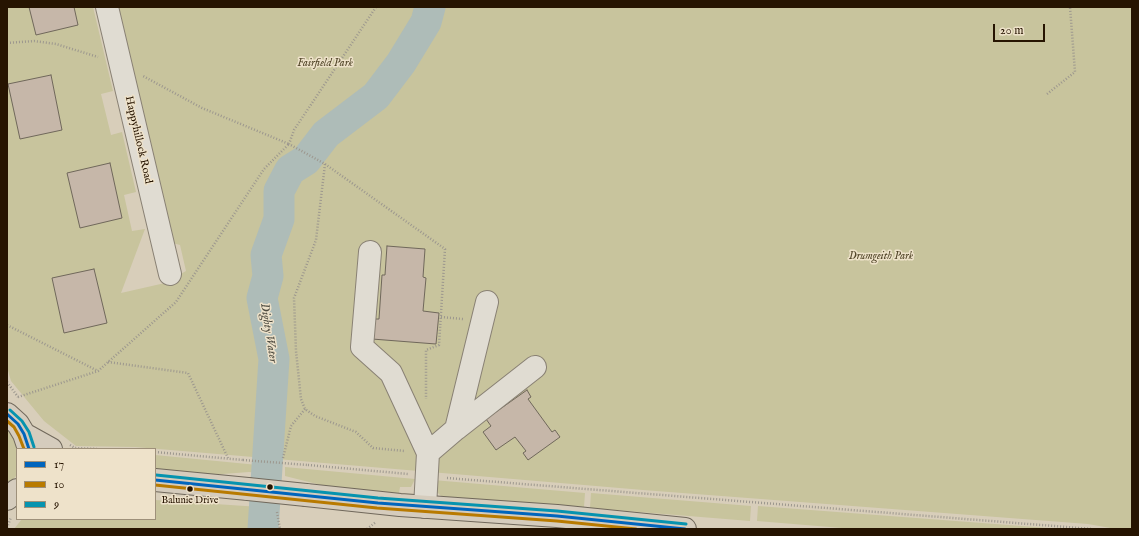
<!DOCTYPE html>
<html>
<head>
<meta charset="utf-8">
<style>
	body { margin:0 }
	#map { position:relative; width:1139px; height:536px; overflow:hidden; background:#d8ceba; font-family:"IM FELL English",serif }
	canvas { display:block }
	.frame { position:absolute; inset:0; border:8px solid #261401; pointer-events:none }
	.legend { position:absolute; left:16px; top:448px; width:140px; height:72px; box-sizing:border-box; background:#eee2ca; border:1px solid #9e907a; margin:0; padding:5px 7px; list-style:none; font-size:12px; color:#261401 }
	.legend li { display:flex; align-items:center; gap:8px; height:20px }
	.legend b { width:20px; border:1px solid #9e907a }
	.scale { position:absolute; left:993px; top:24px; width:52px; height:18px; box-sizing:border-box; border:2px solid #261401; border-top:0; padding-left:5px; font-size:12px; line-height:14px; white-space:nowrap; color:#261401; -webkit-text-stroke:3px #eee2ca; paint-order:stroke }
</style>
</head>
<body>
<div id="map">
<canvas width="1139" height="536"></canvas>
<div class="frame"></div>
<ul class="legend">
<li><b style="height:5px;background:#0065bd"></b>17</li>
<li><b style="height:5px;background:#b87a00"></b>10</li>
<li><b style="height:5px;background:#0693af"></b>9</li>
</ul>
<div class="scale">20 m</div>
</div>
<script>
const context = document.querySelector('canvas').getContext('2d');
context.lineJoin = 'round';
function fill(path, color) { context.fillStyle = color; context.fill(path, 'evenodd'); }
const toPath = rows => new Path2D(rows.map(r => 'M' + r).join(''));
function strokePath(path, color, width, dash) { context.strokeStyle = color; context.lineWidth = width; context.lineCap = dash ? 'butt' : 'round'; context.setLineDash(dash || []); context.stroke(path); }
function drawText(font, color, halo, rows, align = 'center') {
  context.font = font + ' "IM FELL English",serif'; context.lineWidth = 3; context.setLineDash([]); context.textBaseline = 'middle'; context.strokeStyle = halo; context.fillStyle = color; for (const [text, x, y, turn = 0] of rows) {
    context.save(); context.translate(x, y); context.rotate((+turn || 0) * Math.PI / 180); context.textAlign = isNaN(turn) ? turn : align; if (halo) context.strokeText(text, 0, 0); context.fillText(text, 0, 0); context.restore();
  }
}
fill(toPath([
	[7,7,93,7,113,91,101,94,111,135,122,132,136,192,124,195,132,231,145,229,121,293,165,283,186,271,180,245,169,242,114,7,1132,7,1132,529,1116,529,1088,524,643,490,135,447,76,446,44,421,11,381,7,367],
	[7,427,16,437,20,449,17,449,16,476,7,487],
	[155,455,268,466,267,474,249,472,197,476,155,472],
	[285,467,415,479,411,487,400,487,399,493,333,488,285,476],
	[433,480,585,493,584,507,442,497,434,489],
	[591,493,751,506,750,521,590,508],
	[155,500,260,507,259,529,14,529,22,519,155,519],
	[758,506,1061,529,854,529,757,521]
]), '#c8c49d');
strokePath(toPath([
	[263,529,274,359,262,298,268,276,266,255,279,219,279,191,290,170,306,160,326,134,376,96,401,63,426,22,430,7]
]), '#aebcb8', 31);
const building = toPath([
	[29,7,74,7,78,25,36,35,29,7],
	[51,75,62,130,20,139,8,84,51,75],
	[110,163,122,218,80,228,67,173,110,163],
	[387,246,425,249,423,277,426,278,423,311,439,313,436,344,372,339,374,319,379,319,382,275,385,275,387,246],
	[94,269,107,323,64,333,52,278,94,269],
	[527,390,531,397,528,399,552,432,555,430,560,437,528,460,523,453,526,451,515,437,496,450,483,432,491,426,486,419,527,390]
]);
fill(building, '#c6b7a9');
strokePath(building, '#70685b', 1);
const minor = toPath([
	[107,7,170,274],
	[370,252,362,347,391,373,428,453,425,507],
	[456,429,487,302],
	[428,453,456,429,535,367]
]);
const major = toPath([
	[7,414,18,424,24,434,29,449],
	[24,434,51,449],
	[155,480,248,489],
	[306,495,400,505,557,516,685,529],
	[7,499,17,490]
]);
strokePath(minor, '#898174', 24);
strokePath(major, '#70685b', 24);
strokePath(toPath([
	[376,7,294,130,289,144,325,164,316,240,294,298,296,351,301,399,305,409,315,416,356,432,373,448,405,451],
	[7,43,34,41,56,44,98,57],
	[1047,94,1075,72,1070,7],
	[325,164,445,249,439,345,426,350,426,399],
	[441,317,463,319],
	[7,325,98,371],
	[108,362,188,373,228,458],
	[7,382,18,397],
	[18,397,98,371,176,302,264,169,289,144,202,108,143,76],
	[70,445,75,448,97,449],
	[155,452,243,460],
	[283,458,291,426,305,409],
	[308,465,408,474],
	[447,478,1092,529],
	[277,512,280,529],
	[7,528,11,517],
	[367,529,376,522]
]), '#9c978e', 2.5, [1, 2]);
strokePath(minor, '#e0dcd2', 22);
strokePath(major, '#d5ccbd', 22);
const majorBridge = toPath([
	[248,489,306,495]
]);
strokePath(majorBridge, '#70685b', 24, []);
strokePath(toPath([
	[243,460,308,465]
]), '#9c978e', 2.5, [1, 2]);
strokePath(majorBridge, '#d5ccbd', 22);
strokePath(toPath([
	[7,414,18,424,24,434,29,449],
	[155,480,378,503,557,516,685,529]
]), '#0065bd', 3);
strokePath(toPath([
	[7,421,14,427,19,436,24,449],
	[155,485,377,508,557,521,636,529]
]), '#b87a00', 3);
strokePath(toPath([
	[10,410,22,421,29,432,34,447],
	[156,475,378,498,557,511,686,524]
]), '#0693af', 3);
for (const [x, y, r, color] of [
	[270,487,3.5,"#261401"],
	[190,489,3.5,"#261401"]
]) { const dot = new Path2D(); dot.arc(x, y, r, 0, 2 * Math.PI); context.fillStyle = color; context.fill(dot); strokePath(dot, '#eee2ca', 1.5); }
drawText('10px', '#261401', '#eee2ca', [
	["Balunie Drive",190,501]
]);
drawText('italic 11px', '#524629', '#eee2ca', [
	["Fairfield Park",325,64],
	["Drumgeith Park",881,257]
]);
drawText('11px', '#261401', '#eee2ca', [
	["Happyhillock Road",138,140,77]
]);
drawText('italic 12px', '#4f4c41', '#eee2ca', [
	["Dighty Water",268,333,81]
]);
</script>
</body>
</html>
